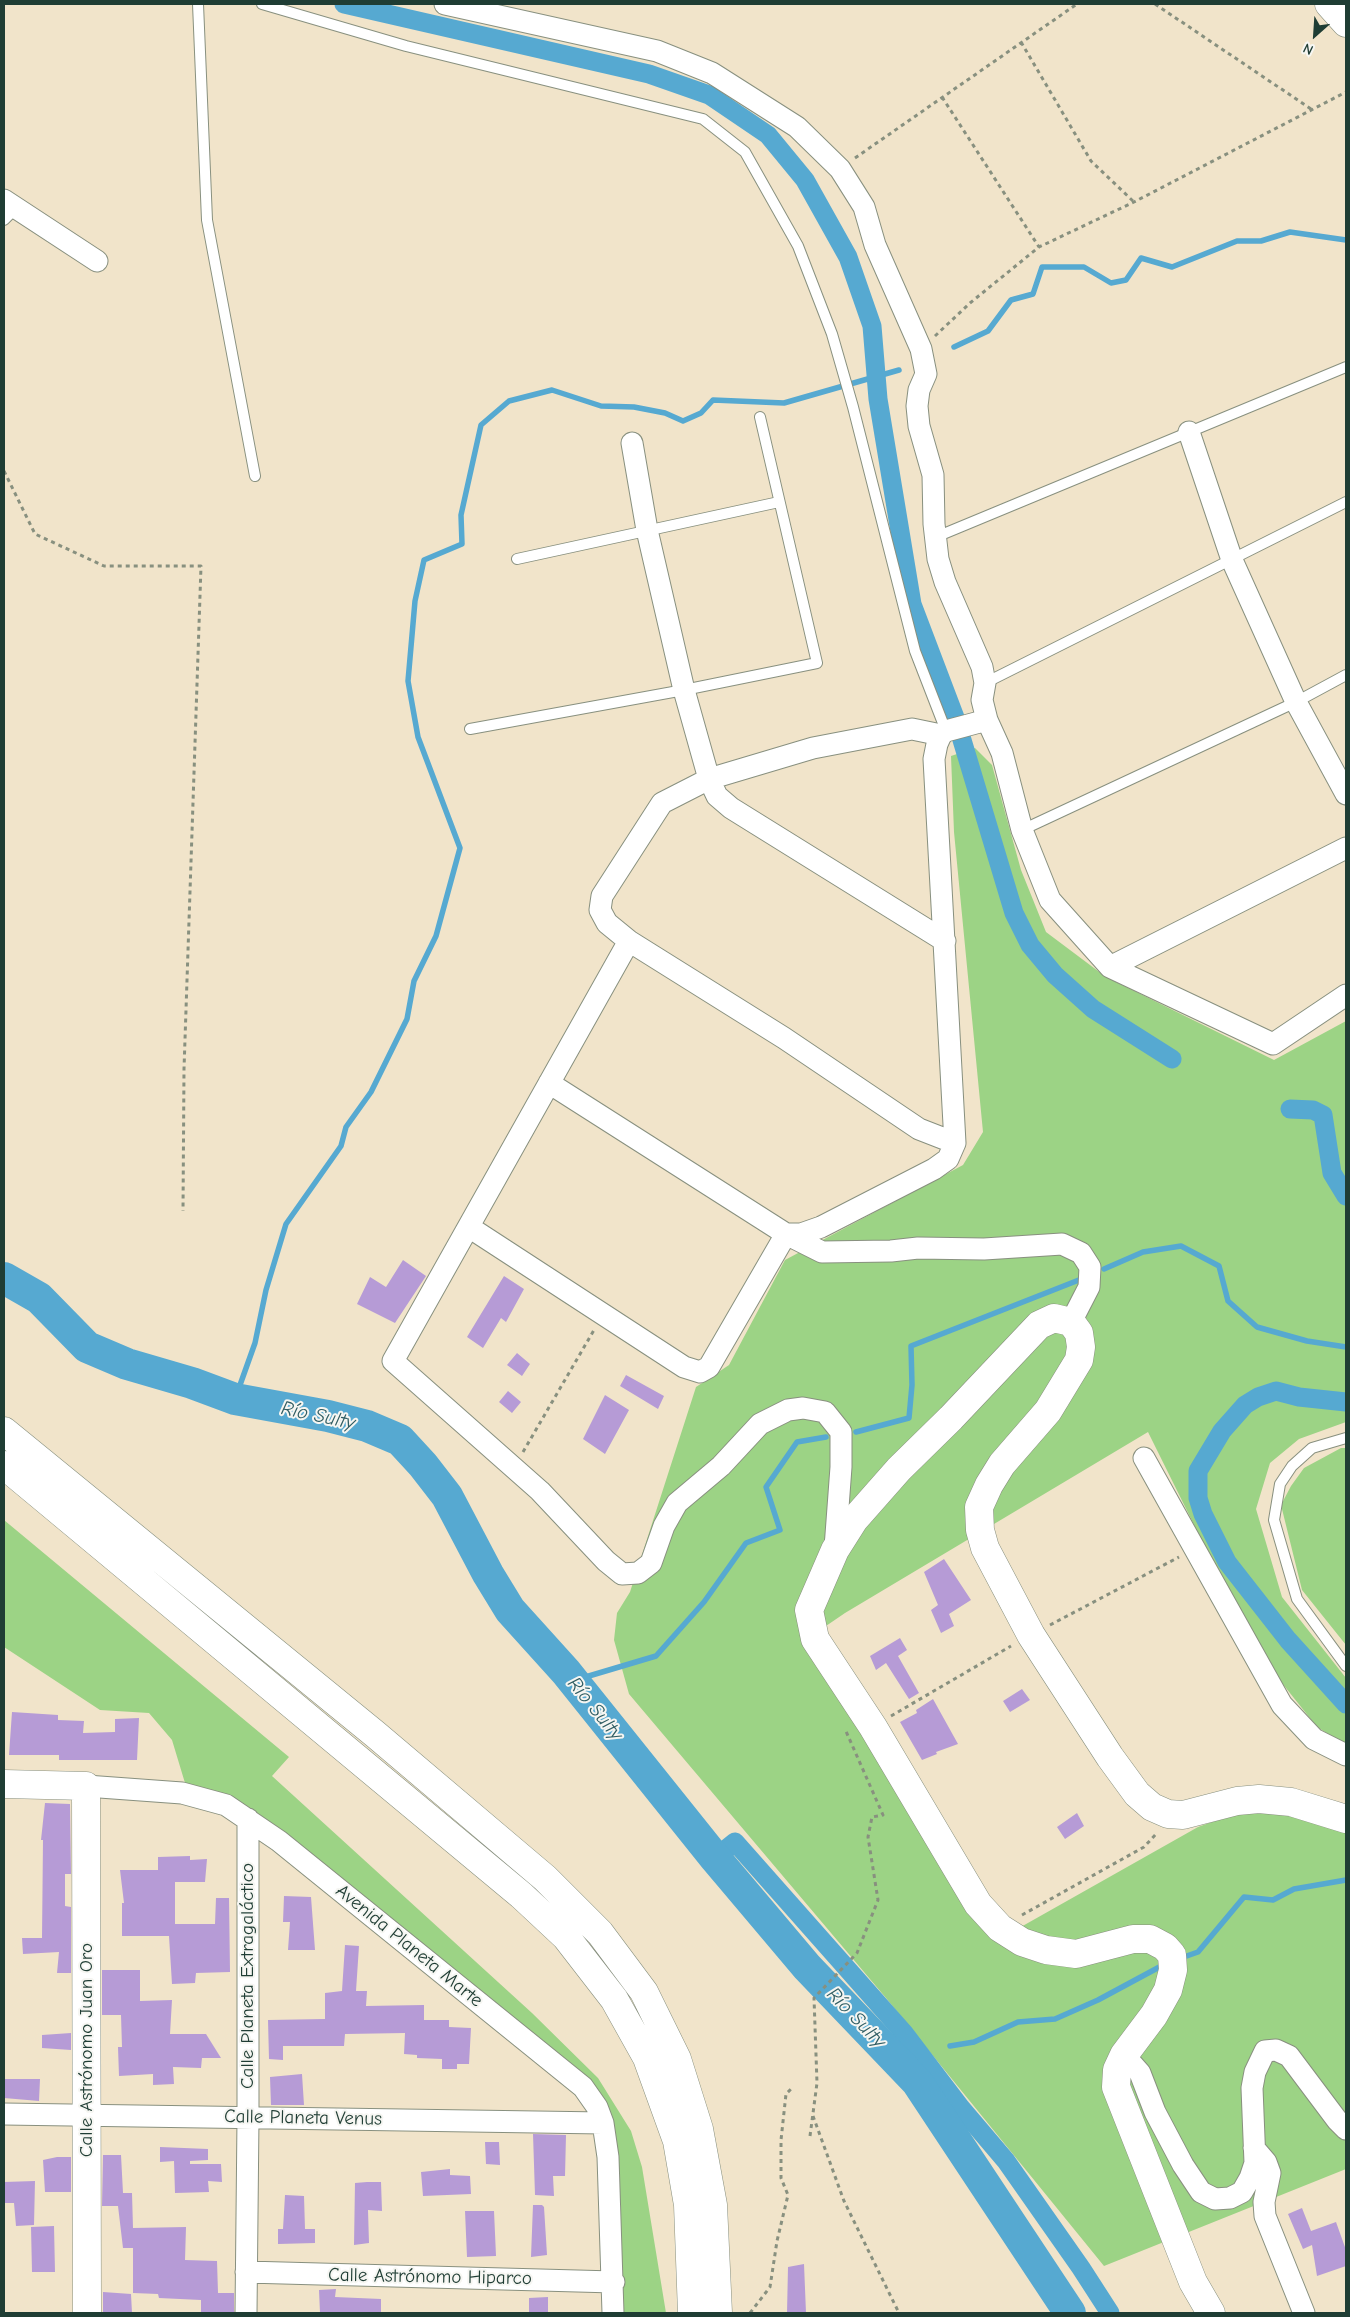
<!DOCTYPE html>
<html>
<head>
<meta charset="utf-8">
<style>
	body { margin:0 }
	#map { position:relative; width:1350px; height:2317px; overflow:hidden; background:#f1e4ca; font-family:"Comic Neue",sans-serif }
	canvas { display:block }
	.frame { position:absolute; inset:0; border:5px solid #1f3d34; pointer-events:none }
	.north { position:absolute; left:1290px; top:10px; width:50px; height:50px; -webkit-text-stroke:4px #f6f6f2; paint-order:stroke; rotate:206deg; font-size:14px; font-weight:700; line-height:20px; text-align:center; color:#1f3d34 }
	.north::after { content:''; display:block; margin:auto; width:18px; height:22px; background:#1f3d34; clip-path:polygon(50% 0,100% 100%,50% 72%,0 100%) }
</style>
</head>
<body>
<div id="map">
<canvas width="1350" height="2317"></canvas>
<div class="frame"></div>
<div class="north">N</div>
</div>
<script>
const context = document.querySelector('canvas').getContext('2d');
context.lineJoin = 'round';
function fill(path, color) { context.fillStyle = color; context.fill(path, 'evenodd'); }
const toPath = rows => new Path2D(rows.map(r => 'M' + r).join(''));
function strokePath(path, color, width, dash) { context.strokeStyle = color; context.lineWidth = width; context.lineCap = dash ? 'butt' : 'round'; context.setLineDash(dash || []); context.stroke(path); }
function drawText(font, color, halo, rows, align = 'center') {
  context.font = font + ' "Comic Neue",sans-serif'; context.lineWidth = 4; context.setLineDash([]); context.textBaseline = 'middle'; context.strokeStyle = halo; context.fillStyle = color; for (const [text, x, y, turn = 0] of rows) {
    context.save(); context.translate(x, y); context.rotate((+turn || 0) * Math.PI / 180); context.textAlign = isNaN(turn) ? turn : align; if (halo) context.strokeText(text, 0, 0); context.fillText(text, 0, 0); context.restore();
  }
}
fill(toPath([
	[975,748,992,765,1021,870,1046,932,1106,977,1274,1060,1346,1021,1346,1422,1299,1439,1270,1463,1256,1509,1282,1597,1346,1678,1346,1745,1317,1727,1278,1678,1204,1545,1148,1432,845,1613,804,1641,996,1941,1198,1827,1245,1810,1280,1808,1346,1831,1346,2169,1104,2266,886,1998,629,1694,614,1640,617,1613,630,1592,696,1387,729,1365,785,1260,963,1165,983,1132,954,832,951,756],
	[1341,1448,1346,1448,1346,1645,1302,1590,1281,1505,1291,1486,1304,1468],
	[4,1520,289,1757,272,1776,532,2013,598,2078,631,2131,642,2167,666,2313,623,2313,592,2087,185,1783,172,1740,149,1713,100,1710,4,1647]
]), '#9cd385');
strokePath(toPath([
	[954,347,988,331,1011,300,1033,294,1042,267,1084,267,1111,283,1126,280,1141,258,1172,267,1237,241,1261,241,1290,232,1346,240],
	[1104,1269,1143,1252,1181,1246,1219,1266,1228,1301,1257,1327,1307,1341,1346,1347],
	[235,1399,255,1343,266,1290,286,1224,341,1146,346,1127,371,1092,407,1019,414,981,436,936,460,848,418,737,408,681,415,601,424,560,462,544,461,515,481,425,509,401,552,390,601,406,634,407,665,413,683,421,701,413,713,400,784,403,899,370],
	[856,1432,909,1418,912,1385,911,1346,1084,1278],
	[572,1681,656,1656,704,1602,746,1543,780,1530,766,1487,797,1442,826,1437],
	[1181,1958,1198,1952,1244,1897,1273,1900,1294,1889,1346,1880],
	[950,2046,974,2042,1018,2022,1055,2019,1098,2000,1165,1964],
	[906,2070,907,2069]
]), '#56a9d1', 5.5);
strokePath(toPath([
	[344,4,649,74,709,95,768,135,805,180,848,257,872,326,878,399,912,604,956,720,1014,913,1030,945,1055,975,1093,1009,1172,1059],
	[1290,1109,1313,1110,1323,1115,1332,1173,1346,1196],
	[1346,1402,1299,1397,1276,1391,1258,1397,1245,1405,1222,1431,1198,1471,1198,1498,1203,1514,1227,1562,1288,1640,1346,1704],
	[715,1858,735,1842,904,2033,961,2108,1006,2161,1081,2268,1110,2313]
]), '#56a9d1', 19);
strokePath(toPath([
	[4,1278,39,1298,87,1347,127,1364,192,1383,235,1399,328,1416,367,1426,400,1440,423,1465,447,1496,488,1574,510,1610,566,1672,715,1858,807,1967,917,2082,1070,2313]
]), '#56a9d1', 32);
fill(toPath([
	[403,1260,426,1276,395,1323,357,1304,370,1277,386,1287],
	[504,1276,524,1289,506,1322,501,1318,483,1348,467,1337],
	[517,1353,530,1364,522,1376,507,1365],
	[626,1375,664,1396,658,1409,620,1386],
	[508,1391,521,1402,512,1413,499,1402],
	[605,1395,629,1410,605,1454,583,1439],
	[944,1559,971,1600,949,1614,954,1626,941,1633,931,1610,938,1605,924,1572],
	[900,1638,907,1650,898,1656,919,1693,909,1699,886,1663,876,1670,870,1656],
	[1022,1689,1030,1700,1010,1712,1003,1701],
	[933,1699,958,1744,936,1752,937,1754,922,1760,900,1722,917,1713,916,1710],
	[12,1712,58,1715,58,1720,84,1721,83,1733,115,1732,115,1719,139,1718,137,1760,59,1760,59,1755,9,1755],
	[45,1803,70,1804,71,1874,65,1874,65,1906,71,1907,71,1973,57,1973,59,1952,23,1954,22,1938,42,1938,43,1840,41,1840],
	[1077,1813,1084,1826,1065,1839,1057,1827],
	[190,1856,190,1860,207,1859,205,1882,175,1882,175,1924,215,1924,216,1898,229,1898,230,1972,196,1973,195,1983,172,1984,169,1936,122,1936,122,1903,124,1903,120,1870,158,1870,158,1857],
	[284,1896,311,1897,315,1950,288,1950,290,1922,283,1922],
	[345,1945,359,1946,356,1991,367,1991,366,2006,424,2005,424,2020,449,2020,449,2027,471,2028,469,2064,457,2064,457,2069,442,2069,442,2059,417,2058,417,2055,404,2054,405,2033,345,2034,344,2046,283,2046,283,2060,269,2059,268,2020,325,2019,325,1993,342,1991],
	[102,1970,140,1970,140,2001,172,2000,170,2034,206,2034,221,2058,202,2058,201,2068,173,2067,174,2084,153,2085,153,2074,119,2076,118,2047,122,2047,121,2015,102,2015],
	[71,2033,71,2050,42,2048,42,2035],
	[302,2074,304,2105,271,2105,270,2077],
	[4,2079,40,2079,39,2101,4,2098],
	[533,2134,566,2135,565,2176,553,2176,554,2196,535,2195],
	[485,2142,499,2142,500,2165,486,2164],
	[160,2147,208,2149,208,2160,190,2161,190,2164,221,2164,222,2182,208,2181,209,2192,175,2193,174,2161,160,2162],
	[103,2155,121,2155,123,2193,132,2193,133,2228,186,2227,185,2260,217,2261,218,2293,234,2293,234,2313,201,2313,201,2300,159,2298,158,2294,133,2293,133,2248,123,2248,118,2206,102,2206],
	[57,2157,71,2157,71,2192,45,2192,43,2160],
	[450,2169,450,2175,470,2176,471,2194,423,2196,421,2172],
	[35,2181,34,2225,16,2226,14,2203,4,2203,4,2182],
	[367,2182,381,2182,382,2211,368,2210,369,2243,354,2245,355,2183],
	[285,2195,304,2196,305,2229,315,2229,315,2243,278,2244,278,2229,283,2229],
	[533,2205,542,2205,544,2207,547,2255,531,2257],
	[1302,2208,1311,2231,1336,2222,1346,2250,1346,2266,1317,2276,1312,2245,1303,2249,1288,2214],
	[465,2211,494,2211,496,2256,467,2257],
	[54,2226,55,2272,32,2272,31,2227],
	[804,2264,806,2313,787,2313,788,2267],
	[336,2289,335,2297,381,2299,381,2313,320,2313,319,2290],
	[103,2292,131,2294,132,2313,103,2313],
	[548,2297,548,2313,529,2313,529,2298]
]), '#b69bd6');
const lane = toPath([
	[198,4,207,220,255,476],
	[262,4,406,46,703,119,745,152,798,246,832,334,853,407,915,651,946,731],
	[4,220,16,208],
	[936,537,1346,367],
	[517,559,779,502],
	[985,683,1346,502],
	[470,729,684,690,817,663,760,417],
	[1022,830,1296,702,1346,675],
	[1346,1438,1312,1448,1292,1466,1280,1484,1274,1520,1297,1599,1346,1666]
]);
const street = toPath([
	[445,4,657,51,712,73,797,127,840,169,864,207,875,245,921,349,926,374,919,390,917,406,919,426,933,475,934,524,938,559,945,582,982,667,985,683,982,700,987,720,1002,753,1022,830,1050,900,1110,967,1273,1044,1346,995],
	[4,200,97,261],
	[1189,432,1232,560,1296,702,1346,794],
	[632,443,647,530,684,690,709,779,717,796,731,808,945,941],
	[941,735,912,729,813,748,709,779,662,803,602,896,600,910,607,923,629,941,784,1038,919,1129,955,1143],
	[629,941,393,1361,540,1491,606,1561,622,1574,638,1573,651,1563,664,1526,677,1503,721,1466,760,1424,788,1410,803,1408,825,1412,841,1432,841,1467,835,1548],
	[1110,967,1346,848],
	[549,1083,786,1234,822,1252,891,1251,918,1248,984,1249,1062,1244,1081,1253,1090,1267,1089,1287,1071,1322],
	[469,1227,684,1367,700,1372,709,1367,786,1234],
	[786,1234,801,1234,821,1227,934,1169,948,1159,955,1143,934,759,937,744,941,735,946,731,987,720],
	[1144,1458,1282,1705,1314,1739,1346,1755],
	[86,1786,182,1793,226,1805,279,1841,583,2087,597,2107,603,2123,608,2157,613,2313],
	[1124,2055,1140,2073,1155,2112,1183,2165,1201,2192,1215,2199,1230,2198,1242,2192,1250,2178,1255,2163,1252,2088,1255,2072,1265,2051,1276,2050,1289,2056,1337,2120,1346,2129],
	[4,2114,603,2123],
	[1254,2148,1266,2162,1270,2173,1264,2202,1265,2216,1304,2313],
	[246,2272,614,2282],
	[246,2313,248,2118,248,1819]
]);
const secondary = toPath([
	[1329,4,1346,23],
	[4,1784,86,1786,87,2313],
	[1211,2313,1193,2282,1116,2087,1117,2070,1124,2055,1154,2015,1168,1990,1173,1970,1172,1955,1165,1947,1150,1939,1133,1939,1076,1954,1046,1950,1022,1942,1000,1928,978,1904,873,1727,815,1639,809,1610,835,1550,854,1520,899,1469,951,1418,1039,1325,1054,1318,1071,1322,1079,1333,1081,1347,1079,1360,1048,1411,1002,1464,989,1485,979,1507,980,1530,985,1548,1031,1635,1110,1757,1137,1794,1152,1807,1168,1814,1183,1815,1237,1801,1259,1799,1291,1802,1346,1819]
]);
const highway = toPath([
	[4,1431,375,1734,545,1878,600,1933,644,1992,677,2059,699,2129,713,2205,718,2313],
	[4,1465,521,1895,566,1937,614,1999,647,2058,677,2141,688,2205,692,2313]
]);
strokePath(lane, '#88907f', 12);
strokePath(street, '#88907f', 23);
strokePath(secondary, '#88907f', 29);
strokePath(highway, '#88907f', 29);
strokePath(toPath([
	[1155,4,1314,111],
	[1021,42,1091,161,1134,202],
	[942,97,1039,247],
	[855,158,1077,4],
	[935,336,970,303,1039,247,1134,202,1346,92],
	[4,471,35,534,104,566,201,566,184,1069,183,1211],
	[523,1452,594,1330],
	[1050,1625,1179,1557],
	[891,1716,1011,1646],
	[1022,1915,1144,1847,1157,1833],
	[813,2116,844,2201,899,2313],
	[810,2136,817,2083,814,1998,857,1953,878,1900,868,1837,872,1817,883,1815,845,1729],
	[750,2313,770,2287,777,2241,788,2195,781,2178,781,2140,786,2094,793,2087]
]), '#88907f', 3, [4, 4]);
strokePath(lane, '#fff', 10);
strokePath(street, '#fff', 21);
strokePath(secondary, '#fff', 28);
strokePath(highway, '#fff', 28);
drawText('19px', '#1f3d34', '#f6f6f2', [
	["Avenida Planeta Marte",409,1946,39],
	["Calle Planeta Extragaláctico",248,1976,-90],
	["Calle Astrónomo Juan Oro",87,2050,-90],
	["Calle Planeta Venus",303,2118,1],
	["Calle Astrónomo Hiparco",430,2277,1]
]);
drawText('italic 20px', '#305d63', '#f6f6f2', [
	["Río Sulty",318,1416,12],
	["Río Sulty",595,1709,51],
	["Río Sulty",856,2018,46]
]);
</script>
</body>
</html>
